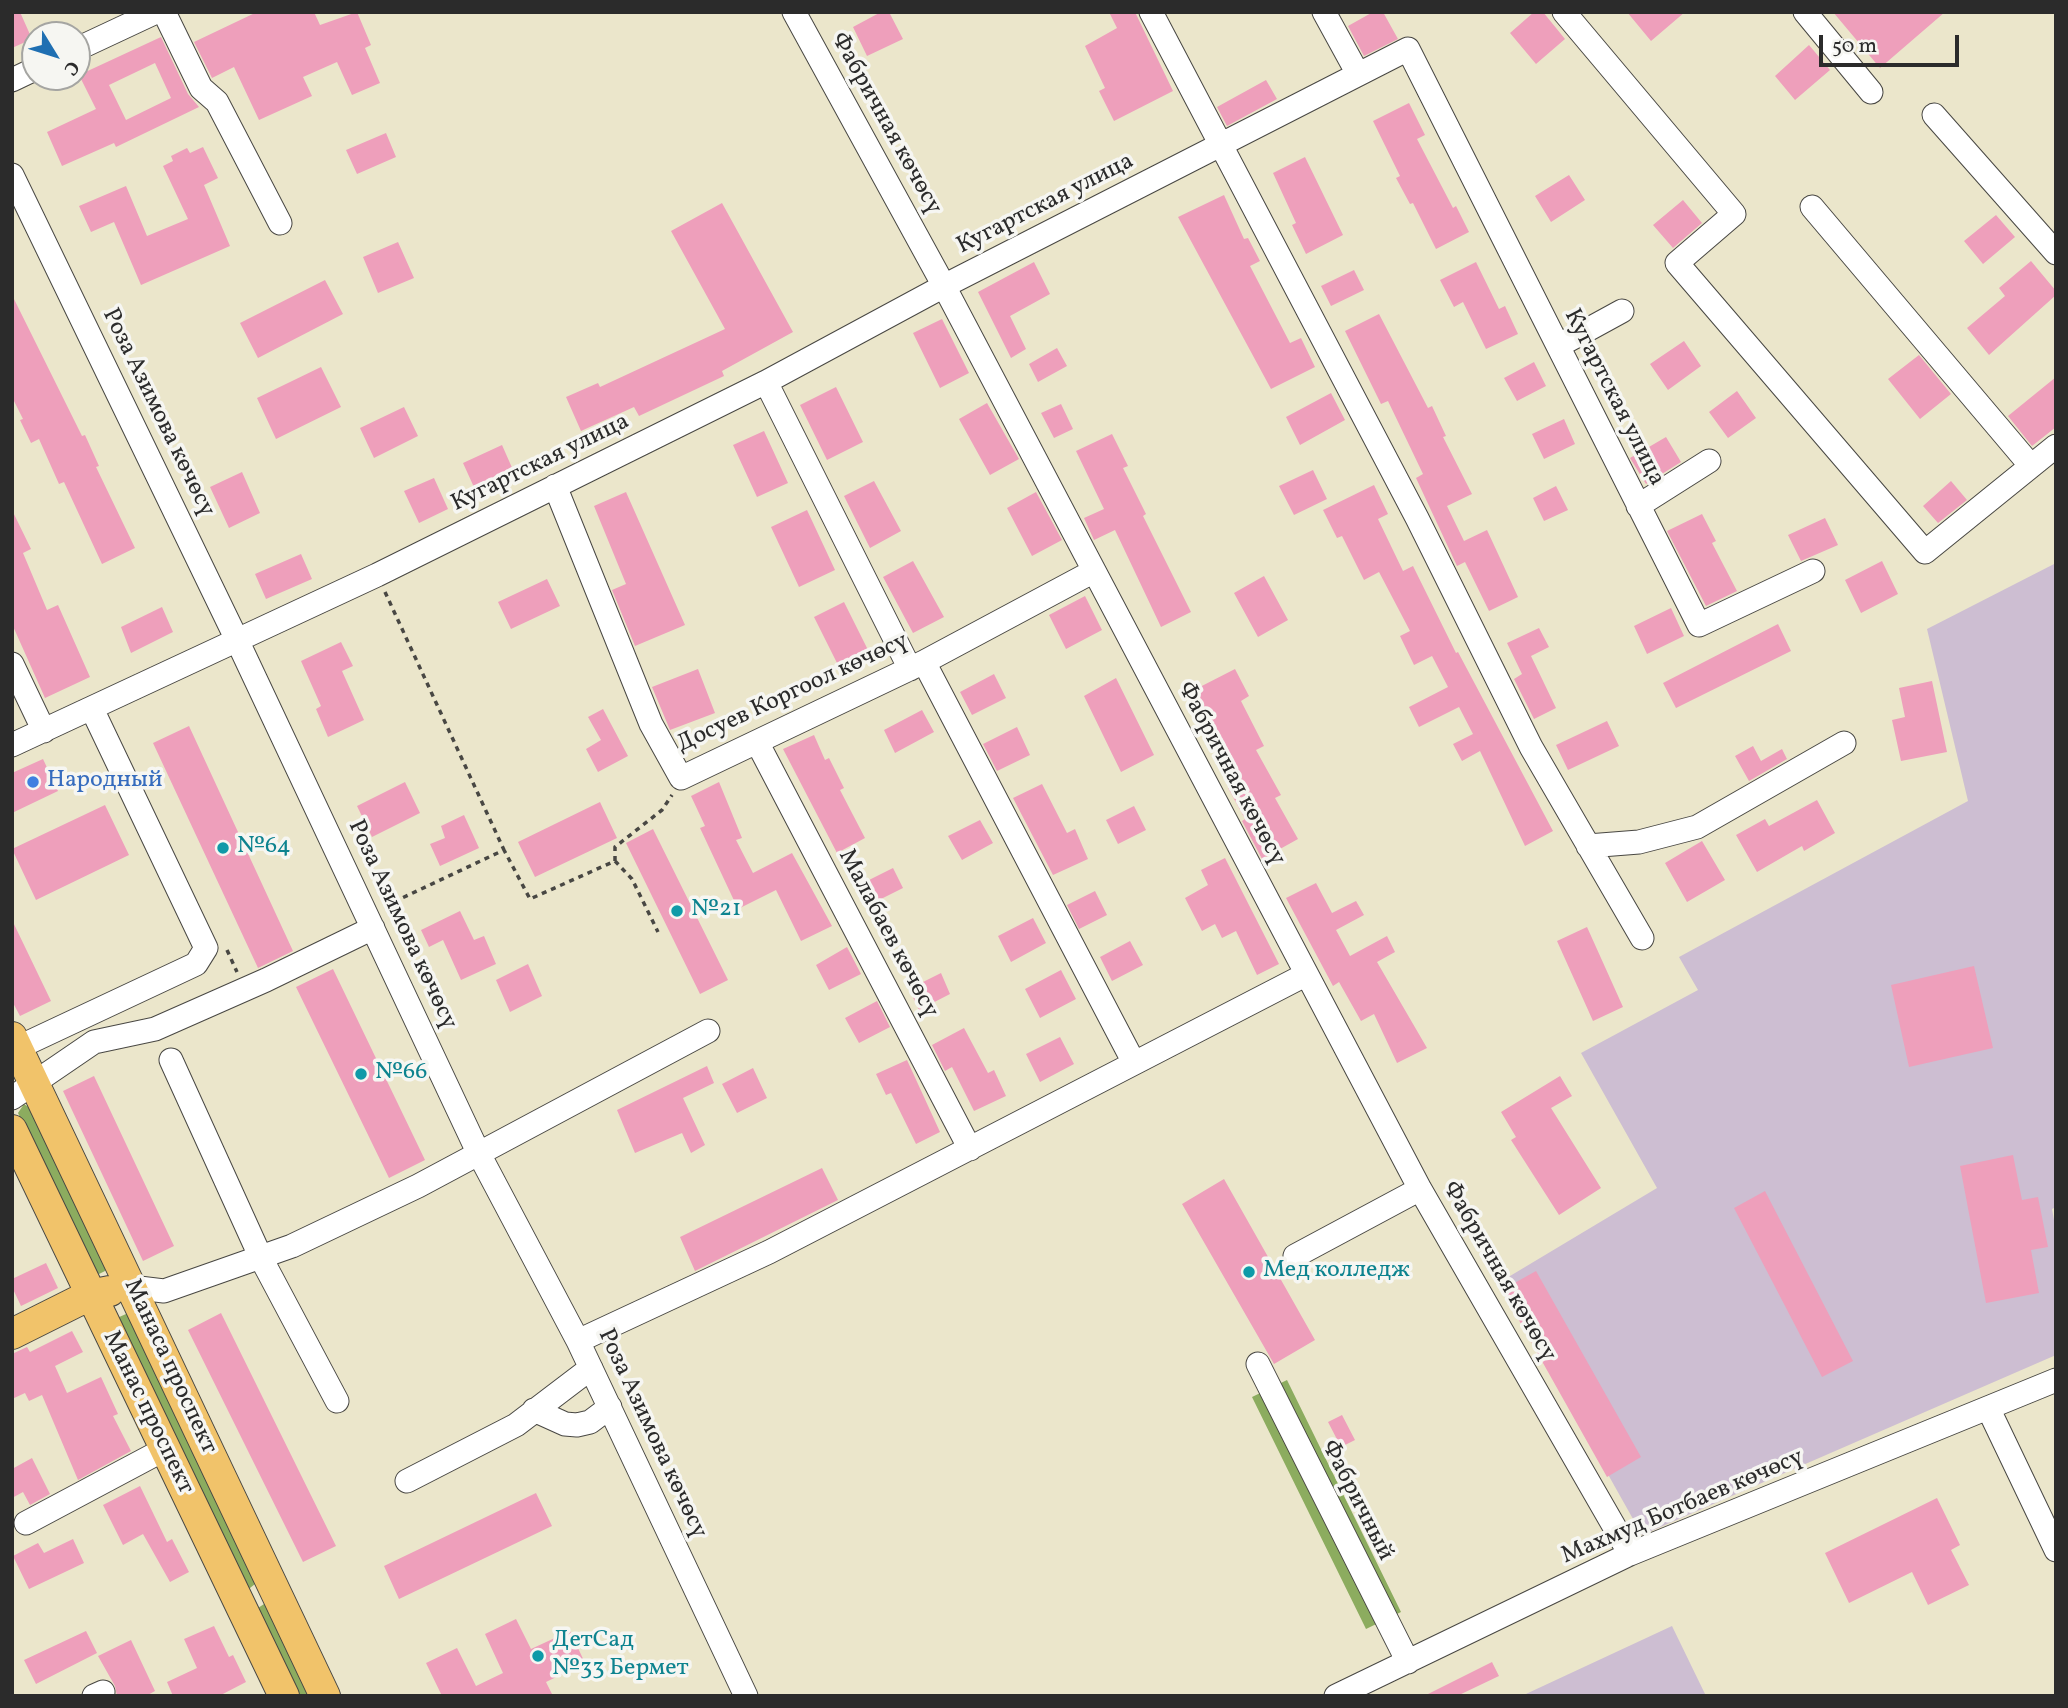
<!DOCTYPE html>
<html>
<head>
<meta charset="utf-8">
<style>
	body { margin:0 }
	#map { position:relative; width:2068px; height:1708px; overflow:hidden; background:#ebe6cb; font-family:Vollkorn,serif }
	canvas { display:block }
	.frame { position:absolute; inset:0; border:14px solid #2b2b2b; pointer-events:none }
	.north { position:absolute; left:21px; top:21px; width:70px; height:70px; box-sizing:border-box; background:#f6f6f2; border:2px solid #a5a5a2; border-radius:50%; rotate:128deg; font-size:19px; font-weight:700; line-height:28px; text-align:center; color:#2b2b2b }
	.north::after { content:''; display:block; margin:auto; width:24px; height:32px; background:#1f6fb2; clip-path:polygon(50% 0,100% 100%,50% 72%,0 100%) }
	.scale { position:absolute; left:1819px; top:35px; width:140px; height:32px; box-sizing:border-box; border:4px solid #2b2b2b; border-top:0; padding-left:9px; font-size:21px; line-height:24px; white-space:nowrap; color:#2b2b2b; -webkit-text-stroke:5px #f6f6f2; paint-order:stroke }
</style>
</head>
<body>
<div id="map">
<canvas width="2068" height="1708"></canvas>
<div class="frame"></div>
<div class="north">С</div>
<div class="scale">50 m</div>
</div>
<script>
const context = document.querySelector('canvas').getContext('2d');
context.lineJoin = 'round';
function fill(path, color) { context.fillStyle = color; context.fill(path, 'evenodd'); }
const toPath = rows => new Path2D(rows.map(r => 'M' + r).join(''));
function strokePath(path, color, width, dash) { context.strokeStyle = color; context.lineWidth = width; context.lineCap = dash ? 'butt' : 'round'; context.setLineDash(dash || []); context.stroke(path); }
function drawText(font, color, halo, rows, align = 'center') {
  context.font = font + ' Vollkorn,serif'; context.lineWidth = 7; context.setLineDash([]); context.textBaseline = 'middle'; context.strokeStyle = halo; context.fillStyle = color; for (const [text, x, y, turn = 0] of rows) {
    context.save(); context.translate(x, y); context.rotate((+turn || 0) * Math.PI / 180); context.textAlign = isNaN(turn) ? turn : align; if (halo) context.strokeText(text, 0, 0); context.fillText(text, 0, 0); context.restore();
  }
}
fill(toPath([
	[2056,563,2056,1207,2052,1209,2056,1231,2056,1355,1642,1535,1500,1282,1657,1188,1581,1053,1698,990,1679,957,1968,801,1927,629],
	[1672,1626,1706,1696,1522,1696,1528,1693]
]), '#cdbed2');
fill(toPath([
	[24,1104,30,1108,107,1264,105,1271,99,1274,93,1271,18,1113],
	[126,1314,130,1315,255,1584,250,1588,246,1588,117,1318],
	[1287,1380,1401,1612,1366,1629,1252,1397],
	[267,1602,313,1696,298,1696,258,1608]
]), '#8cac5f');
fill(toPath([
	[12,12,20,12,32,39,12,48],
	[257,12,314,12,320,25,357,12,371,45,365,48,380,83,352,95,337,62,303,77,312,96,259,120,234,67,212,78,194,42],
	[881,12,889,12,903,39,867,56,853,27],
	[1109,12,1135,12,1173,91,1114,121,1099,91,1105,88,1085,46,1117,28],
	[1373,12,1383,12,1398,39,1364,56,1348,26],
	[1534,12,1543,12,1565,39,1536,64,1510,33],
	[1627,12,1685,12,1651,41],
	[1833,12,1945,12,1880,68],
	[161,37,188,94,199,107,116,147,114,143,62,166,47,132,96,109,79,75],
	[155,63,171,98,126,120,109,85],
	[1809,45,1830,70,1795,100,1775,76],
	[1266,80,1277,99,1227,126,1217,107],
	[1409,103,1425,135,1417,139,1453,208,1456,206,1469,232,1436,249,1413,203,1410,204,1396,178,1400,176,1373,121],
	[386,133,396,157,357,174,346,150],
	[203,147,218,178,204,185,230,246,141,285,114,222,91,232,79,206,126,186,147,236,188,219,163,166,173,161,171,156,187,148,190,153],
	[1305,157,1343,235,1306,254,1292,225,1296,223,1273,173],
	[1569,175,1585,200,1551,222,1535,196],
	[1224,195,1244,239,1248,238,1260,261,1250,266,1290,343,1301,338,1315,367,1271,389,1178,217],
	[1683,200,1702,223,1673,248,1653,225],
	[722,203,793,332,722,371,724,376,639,416,634,407,581,431,566,397,598,383,600,387,725,329,671,231],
	[1996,215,2015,237,1983,264,1964,241],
	[398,242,414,278,378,293,363,257],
	[2031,261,2056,291,2056,295,1989,355,1967,328,2005,296,1999,288],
	[1034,262,1050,294,1010,316,1026,349,1011,358,978,292],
	[1476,262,1499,309,1505,306,1518,334,1486,349,1463,302,1454,307,1440,280],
	[1354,270,1364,290,1331,306,1321,286],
	[325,280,343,314,258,358,240,323],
	[12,295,82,436,85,435,99,466,96,467,135,548,102,564,64,482,59,484,39,439,31,443,20,420,23,419,12,397],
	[1379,314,1428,408,1432,406,1446,436,1443,437,1472,494,1447,506,1464,541,1487,530,1518,597,1489,611,1465,562,1457,566,1416,478,1423,474,1388,401,1381,404,1345,331],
	[942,319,969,373,940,388,913,333],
	[1684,341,1701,366,1668,390,1650,364],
	[1057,348,1067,366,1038,382,1029,364],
	[1919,355,1951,394,1920,419,1888,379],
	[1534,362,1546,386,1517,401,1504,378],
	[321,367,341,407,276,439,257,398],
	[2056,377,2056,427,2032,446,2008,416],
	[836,387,863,442,827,460,800,405],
	[1737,391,1756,418,1728,438,1709,412],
	[1331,393,1345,420,1300,445,1286,417],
	[987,403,1019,459,990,475,959,419],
	[1061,404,1073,429,1054,438,1041,413],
	[404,407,418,436,374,458,360,428],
	[1564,419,1575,444,1544,459,1532,434],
	[764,431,788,483,757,497,733,445],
	[1112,434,1128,466,1123,468,1146,514,1143,516,1191,612,1161,627,1115,530,1094,540,1084,518,1104,509,1076,451],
	[1666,437,1681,462,1646,484,1630,458],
	[502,445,517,479,478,496,463,463],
	[1313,470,1327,499,1294,515,1279,486],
	[242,472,260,513,229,528,210,487],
	[434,478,448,509,419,523,404,491],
	[874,481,901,531,870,548,844,496],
	[1951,481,1967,500,1938,523,1923,506],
	[1374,485,1388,514,1378,519,1403,571,1413,566,1456,653,1458,652,1553,831,1525,846,1480,751,1462,761,1453,744,1473,734,1459,707,1419,727,1409,707,1448,687,1432,656,1414,665,1400,636,1410,631,1379,572,1364,580,1342,536,1337,538,1323,510],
	[1556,486,1568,510,1544,521,1533,498],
	[626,492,685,625,635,646,612,590,626,584,594,506],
	[1036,492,1062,540,1032,556,1007,508],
	[12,510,31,549,23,553,47,610,58,605,90,677,45,698,12,624],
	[807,510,835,570,799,587,771,527],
	[1702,514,1716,541,1712,543,1737,591,1706,606,1667,531],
	[1825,518,1838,545,1801,561,1788,535],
	[301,554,312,579,266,599,255,574],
	[913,561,944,617,913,633,883,577],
	[1882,561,1898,594,1861,613,1845,580],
	[1264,576,1288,620,1258,637,1234,593],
	[547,579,560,606,511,629,498,602],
	[1085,596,1102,630,1066,649,1049,615],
	[844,602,869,652,839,667,814,617],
	[162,607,173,632,131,653,121,627],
	[1671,608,1684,636,1647,654,1634,626],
	[1778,624,1791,651,1676,708,1663,683],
	[1539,628,1549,647,1531,656,1556,708,1534,719,1514,679,1522,674,1507,643],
	[341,642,353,666,342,671,364,720,328,737,316,709,321,706,301,661],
	[698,669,715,713,670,730,652,687],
	[1235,669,1249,696,1241,701,1264,746,1256,750,1281,795,1275,798,1298,839,1262,859,1242,821,1245,819,1228,788,1232,785,1209,740,1216,737,1192,691],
	[994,674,1006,698,972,715,960,692],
	[1116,678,1154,755,1121,772,1084,696],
	[1932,681,1947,752,1901,761,1892,720,1905,717,1899,688],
	[603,709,628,756,598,772,586,749,601,740,588,717],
	[922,710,934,732,895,753,884,730],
	[1607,721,1619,746,1568,770,1556,745],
	[189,726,293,951,258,968,153,743],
	[1017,727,1030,755,997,771,983,744],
	[814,735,825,760,829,758,844,788,840,790,865,838,837,853,783,749],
	[1753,746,1761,761,1782,749,1787,759,1749,781,1735,756],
	[43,759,58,791,12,813,12,773],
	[405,782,420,813,372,837,357,806],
	[719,782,742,838,736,840,753,873,792,853,832,926,801,941,776,890,738,909,700,828,705,826,691,796],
	[1042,784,1067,833,1075,829,1088,859,1053,875,1013,798],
	[1817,800,1835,833,1804,851,1802,846,1757,872,1736,835,1765,819,1769,826],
	[600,802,617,838,535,877,518,842],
	[105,805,129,855,36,900,12,849],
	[1134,806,1146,830,1118,844,1106,820],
	[464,815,479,848,440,866,430,844,445,838,441,826],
	[980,820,993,843,962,860,948,836],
	[653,829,728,980,700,994,626,843],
	[1702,841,1725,880,1687,902,1665,863],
	[1225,858,1279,964,1257,975,1236,931,1222,938,1215,924,1202,931,1185,898,1208,885,1201,870],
	[893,868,903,888,865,907,855,887],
	[1316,883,1332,913,1356,901,1364,915,1336,930,1350,956,1387,936,1395,952,1377,962,1427,1048,1397,1063,1374,1014,1361,1021,1339,982,1333,986,1286,898],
	[1095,891,1107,915,1079,929,1067,905],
	[460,911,474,940,484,936,496,964,461,980,443,940,429,947,421,930],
	[1033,918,1046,943,1011,962,998,936],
	[12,920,51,1001,20,1016,12,1001],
	[1587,927,1623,1007,1593,1021,1557,941],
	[1130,941,1143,965,1112,981,1100,957],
	[847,947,861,974,829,990,816,965],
	[528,964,542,996,510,1012,496,980],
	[1974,966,1993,1048,1909,1067,1891,985],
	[333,969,425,1160,389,1178,296,987],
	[1061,970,1076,999,1040,1018,1025,989],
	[941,973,950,994,919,1010,909,989],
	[877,1001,890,1027,859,1043,845,1018],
	[964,1028,988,1073,994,1070,1006,1096,974,1111,952,1067,945,1071,932,1045],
	[1060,1037,1074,1064,1040,1082,1026,1054],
	[907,1060,940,1132,916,1144,891,1093,886,1095,876,1074],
	[707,1066,714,1083,683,1098,705,1145,691,1153,682,1133,635,1153,617,1110],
	[753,1068,767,1098,737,1113,722,1084],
	[94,1076,174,1246,143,1261,63,1091],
	[1560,1076,1572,1096,1551,1108,1601,1188,1559,1215,1511,1140,1516,1137,1501,1112],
	[2013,1155,2022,1200,2038,1197,2048,1247,2031,1250,2039,1293,1986,1303,1960,1166],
	[822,1168,838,1200,695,1271,680,1237],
	[1224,1179,1315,1340,1274,1364,1182,1204],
	[1765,1191,1853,1361,1822,1377,1734,1208],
	[46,1263,58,1288,21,1306,12,1287,12,1279],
	[1536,1271,1641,1457,1607,1477,1502,1290],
	[221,1313,336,1546,303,1562,188,1330],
	[72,1331,83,1352,55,1366,67,1393,101,1377,118,1414,113,1416,131,1451,78,1480,42,1395,29,1401,25,1393,12,1399,12,1354,27,1347,30,1352],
	[1342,1415,1355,1440,1341,1447,1328,1422],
	[32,1458,50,1494,30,1505,23,1492,12,1498,12,1469],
	[140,1486,167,1542,172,1539,189,1572,170,1582,143,1534,123,1545,103,1505],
	[536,1493,552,1526,399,1599,384,1566],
	[1937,1498,1960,1545,1951,1550,1969,1585,1928,1605,1912,1572,1849,1603,1825,1553],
	[73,1539,84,1563,29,1589,13,1556,38,1543,44,1553],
	[516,1619,531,1649,570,1631,585,1663,546,1682,553,1696,442,1696,426,1663,457,1648,476,1686,503,1673,485,1634],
	[214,1626,229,1657,233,1655,246,1682,219,1696,173,1696,167,1682,197,1668,184,1639],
	[86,1631,97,1653,36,1684,24,1660],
	[131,1640,155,1691,146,1696,117,1696,115,1686,98,1656],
	[1492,1662,1499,1676,1457,1696,1424,1696]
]), '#ee9fbb');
const minor = toPath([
	[164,12,201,88,217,102,280,223],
	[794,12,944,286,1420,1189,1630,1554],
	[1151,12,1417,518,1531,747,1642,938],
	[1324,12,1358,74],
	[1564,12,1734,214,1677,263,1925,552,2056,446],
	[1805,12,1871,92],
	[77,49,156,12],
	[12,80,35,69],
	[1934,115,2056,253],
	[12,175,237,640,478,1152,578,1341,746,1696],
	[1812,207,2031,466],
	[1558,346,1622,311],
	[766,382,910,669],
	[555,486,651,724,681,778,924,662,1094,571],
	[1638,506,1709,461],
	[924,662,1133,1061],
	[12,664,44,731],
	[757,742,970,1149],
	[12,745,377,575,766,382,944,286,1408,49,1699,625,1813,571],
	[1588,846,1639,842,1697,827,1844,743],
	[17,1048,196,964,206,948,92,709],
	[171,1060,261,1258,337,1401],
	[12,1098,94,1042,155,1029,266,980,373,928],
	[1295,1256,1420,1189],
	[131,1287,164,1291,292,1246,418,1186,708,1031],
	[578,1341,769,1252,1305,975],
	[1258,1364,1408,1662],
	[534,1410,565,1424,577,1425,590,1422,610,1407],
	[1989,1410,2056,1550],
	[407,1481,516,1425,591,1368],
	[26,1523,165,1449],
	[94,1696,103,1692],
	[1336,1696,1630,1554,2056,1380]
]);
const major = toPath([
	[12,1037,325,1696],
	[12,1130,284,1696],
	[12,1334,90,1295,110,1291]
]);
strokePath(minor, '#484743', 25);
strokePath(major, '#484743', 32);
strokePath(toPath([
	[385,592,504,850],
	[615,861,615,847,662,810,672,795],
	[385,906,504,850,530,899,615,861,632,879,658,932],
	[227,950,237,972]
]), '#484743', 3.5, [5, 5]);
strokePath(minor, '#fff', 23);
strokePath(major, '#f1c36a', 30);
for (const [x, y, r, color] of [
	[33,782,7,"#3f7fe0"],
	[223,848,7,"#0f9aa8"],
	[677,911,7,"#0f9aa8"],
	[361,1074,7,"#0f9aa8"],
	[1249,1272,7,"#0f9aa8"],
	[538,1656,7,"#0f9aa8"]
]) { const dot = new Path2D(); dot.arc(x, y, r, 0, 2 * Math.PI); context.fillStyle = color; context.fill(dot); strokePath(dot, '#f6f6f2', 2.5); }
drawText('24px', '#2b2b2b', '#f6f6f2', [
	["Фабричная көчөсү",885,124,61],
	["Кугартская улица",1046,205,-27],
	["Кугартская улица",1613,398,63],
	["Роза Азимова көчөсү",157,413,64],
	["Кугартская улица",541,464,-26],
	["Досуев Коргоол көчөсү",793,694,-25],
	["Фабричная көчөсү",1230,774,62],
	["Роза Азимова көчөсү",401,925,65],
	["Малабаев көчөсү",887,934,62],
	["Фабричная көчөсү",1498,1272,60],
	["Манаса проспект",169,1367,65],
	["Манас проспект",147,1413,64],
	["Роза Азимова көчөсү",651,1434,65],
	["Фабричный",1356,1501,63],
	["Махмуд Ботбаев көчөсү",1683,1508,-23]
]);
drawText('24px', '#366cbe', '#f6f6f2', [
	["Народный",47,782]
], 'left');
drawText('24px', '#0d838f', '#f6f6f2', [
	["№64",237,848],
	["№21",691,911],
	["№66",375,1074],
	["Мед колледж",1263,1272],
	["ДетСад",552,1642],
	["№33 Бермет",552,1670]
], 'left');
</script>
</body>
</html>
